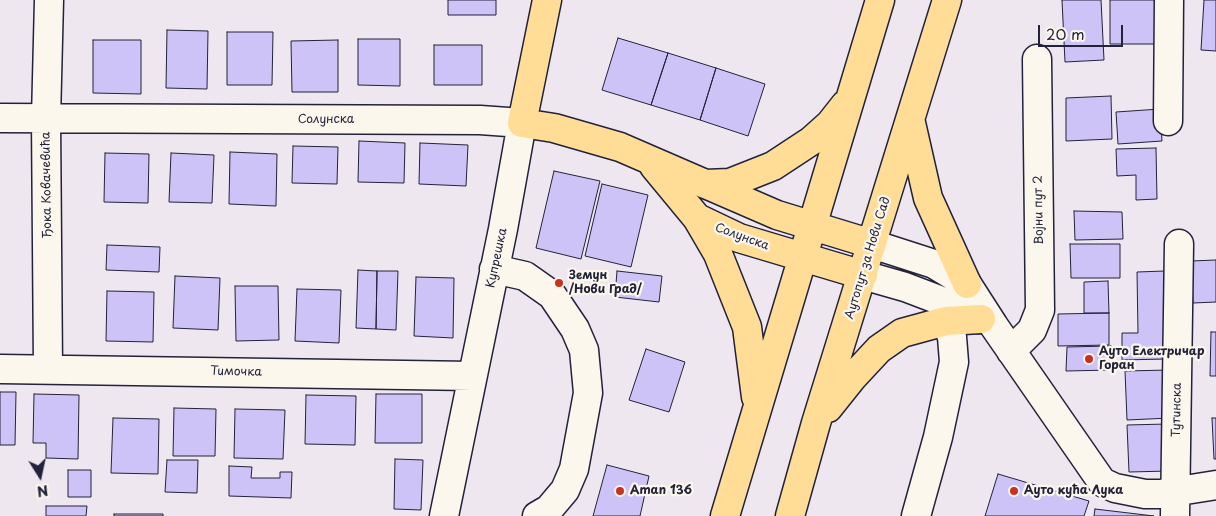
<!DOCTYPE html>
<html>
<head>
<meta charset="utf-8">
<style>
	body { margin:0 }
	#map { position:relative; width:1216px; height:516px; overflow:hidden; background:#eee7ef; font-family:"Playpen Sans",sans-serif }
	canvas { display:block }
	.north { position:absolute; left:15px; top:451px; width:50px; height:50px; -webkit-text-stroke:4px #fbf7ec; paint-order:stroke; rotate:170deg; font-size:14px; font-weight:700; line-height:20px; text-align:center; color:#22223b }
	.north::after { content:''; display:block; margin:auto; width:18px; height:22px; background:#22223b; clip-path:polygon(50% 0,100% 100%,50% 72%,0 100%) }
	.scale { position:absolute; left:1038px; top:25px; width:85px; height:22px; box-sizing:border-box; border:2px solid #22223b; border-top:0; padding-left:6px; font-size:15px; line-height:18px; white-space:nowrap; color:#22223b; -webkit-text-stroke:4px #fbf7ec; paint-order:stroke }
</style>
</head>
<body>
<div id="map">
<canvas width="1216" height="516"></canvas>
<div class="north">N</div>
<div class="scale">20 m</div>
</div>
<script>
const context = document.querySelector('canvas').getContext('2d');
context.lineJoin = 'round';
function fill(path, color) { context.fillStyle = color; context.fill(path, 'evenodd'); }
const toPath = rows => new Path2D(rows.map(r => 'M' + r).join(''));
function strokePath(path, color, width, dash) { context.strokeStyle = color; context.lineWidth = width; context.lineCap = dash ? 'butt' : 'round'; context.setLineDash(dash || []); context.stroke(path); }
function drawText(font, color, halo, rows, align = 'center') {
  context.font = font + ' "Playpen Sans",sans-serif'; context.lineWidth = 4.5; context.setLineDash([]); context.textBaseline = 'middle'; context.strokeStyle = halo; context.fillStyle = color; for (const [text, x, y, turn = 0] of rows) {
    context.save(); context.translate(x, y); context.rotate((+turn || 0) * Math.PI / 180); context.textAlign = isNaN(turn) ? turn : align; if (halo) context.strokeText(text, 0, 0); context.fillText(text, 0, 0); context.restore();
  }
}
const building = toPath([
	[448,0,496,0,496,15,448,15,448,0],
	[1062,0,1101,0,1104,60,1065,62,1062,0],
	[1110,0,1157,0,1157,44,1110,44,1110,0],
	[1204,0,1216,0,1216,51,1201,50,1204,0],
	[167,30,208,31,207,89,166,88,167,30],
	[227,32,273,32,272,85,227,85,227,32],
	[618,38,668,53,651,105,602,90,618,38],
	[358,39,400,39,400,86,358,85,358,39],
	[93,40,141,40,141,94,93,93,93,40],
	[338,40,338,92,292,92,291,41,338,40],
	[434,45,482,45,482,85,434,85,434,45],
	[668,53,716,68,700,120,651,105,668,53],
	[716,68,765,84,748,136,700,120,716,68],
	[1111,96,1112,139,1066,141,1066,98,1111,96],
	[1160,109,1162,141,1118,144,1116,112,1160,109],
	[359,141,405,143,404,183,358,182,359,141],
	[420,143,468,145,466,186,419,184,420,143],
	[293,146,338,147,337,184,292,183,293,146],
	[1156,148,1157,199,1136,200,1136,175,1117,176,1116,149,1156,148],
	[230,152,277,154,276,206,229,204,230,152],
	[105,153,149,154,148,203,104,202,105,153],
	[171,153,214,155,212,203,169,202,171,153],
	[554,171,600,181,581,259,536,248,554,171],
	[602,184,648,195,631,267,585,256,602,184],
	[1074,211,1122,212,1123,239,1075,240,1074,211],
	[1070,244,1120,244,1120,278,1071,278,1070,244],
	[107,245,160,247,159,272,106,270,107,245],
	[1216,260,1216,302,1193,303,1191,261,1216,260],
	[358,270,377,271,376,329,356,328,358,270],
	[377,271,398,271,396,330,376,329,377,271],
	[617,271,662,276,659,302,615,297,617,271],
	[1165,271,1165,359,1122,360,1122,333,1138,333,1137,272,1165,271],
	[175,276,220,278,218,330,173,328,175,276],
	[416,277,454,278,453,338,414,336,416,277],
	[1108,281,1109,313,1084,313,1084,282,1108,281],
	[235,286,278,286,279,340,236,341,235,286],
	[297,289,341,290,339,343,295,341,297,289],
	[107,291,154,292,153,342,106,341,107,291],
	[1109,313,1109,345,1058,346,1058,314,1109,313],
	[1211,332,1216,332,1216,376,1210,376,1211,332],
	[1111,346,1112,370,1066,371,1067,347,1111,346],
	[646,349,685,362,669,412,629,400,646,349],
	[1169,370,1170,418,1127,420,1125,371,1169,370],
	[0,392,16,392,15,445,0,445,0,392],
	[34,394,79,395,78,459,46,458,46,443,33,443,34,394],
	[376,394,422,394,422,443,375,443,376,394],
	[306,395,356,396,355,445,305,444,306,395],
	[174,408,216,409,215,456,173,456,174,408],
	[235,409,285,410,283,459,234,458,235,409],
	[113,418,159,419,158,474,111,473,113,418],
	[1212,418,1216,418,1216,459,1214,459,1212,418],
	[1167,424,1169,471,1129,472,1127,425,1167,424],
	[395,459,423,460,421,510,394,509,395,459],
	[167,460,198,460,197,493,165,492,167,460],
	[607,465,649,476,640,516,593,516,607,465],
	[229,466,252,467,251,478,280,478,280,472,292,472,291,498,229,496,229,466],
	[68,470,91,470,91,497,68,497,68,470],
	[998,474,1089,501,1084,516,985,516,998,474],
	[46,506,87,506,86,516,46,516,46,506],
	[1095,509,1154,516,1094,516,1095,509],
	[114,514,163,514,163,516,114,516,114,514]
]);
fill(building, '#cec3f6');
strokePath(building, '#22223b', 1);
const minor = toPath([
	[0,118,480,120,522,123,503,229,444,516],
	[1168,121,1169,0],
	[872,244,934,264,967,284,994,326,1102,482,1115,488,1145,494,1160,494,1216,485],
	[494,269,525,276,552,295,575,329,584,350,588,393,574,469,565,490,549,509,537,516],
	[863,275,905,287,955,306,979,319],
	[1011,351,1032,330,1040,310,1037,59],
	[0,369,472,376],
	[48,369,46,119,49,0],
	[916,516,938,437,954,362,952,337,946,321],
	[1175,516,1179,244]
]);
const major = toPath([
	[547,0,522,123,554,128,620,147,777,215,872,244],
	[911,123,928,198,967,284],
	[654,166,697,218,739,238,863,275],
	[705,184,730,183,773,166,811,141,830,124,845,105],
	[697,218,718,254,747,327,756,397],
	[828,408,852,378,879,349,902,333,946,321,981,319],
	[725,516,880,0],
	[790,516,816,423,947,0]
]);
strokePath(minor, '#22223b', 31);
strokePath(major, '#22223b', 31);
strokePath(minor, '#fbf7ec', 28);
strokePath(major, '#ffdd96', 28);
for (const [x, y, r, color] of [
	[559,283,5,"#c8321e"],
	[1089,359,5,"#c8321e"],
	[620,491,5,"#c8321e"],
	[1014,491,5,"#c8321e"]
]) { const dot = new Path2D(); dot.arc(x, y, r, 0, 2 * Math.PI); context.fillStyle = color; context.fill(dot); strokePath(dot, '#fbf7ec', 2); }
drawText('12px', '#22223b', '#fbf7ec', [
	["Солунска",326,120],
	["Ђока Ковачевића",47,185,-91],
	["Војни пут 2",1039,210,-91],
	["Солунска",742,237,20],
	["Купрешка",497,258,-78],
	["Аутопут за Нови Сад",868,258,-73],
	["Тимочка",236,372,1],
	["Тутинска",1177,410,-89]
]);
drawText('bold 12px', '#22223b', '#fbf7ec', [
	["Земун",569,276],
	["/Нови Град/",569,290],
	["Ауто Електричар",1099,352],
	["Горан",1099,366],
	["Aman 136",630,491],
	["Ауто кућа Лука",1024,491]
], 'left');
</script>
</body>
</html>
